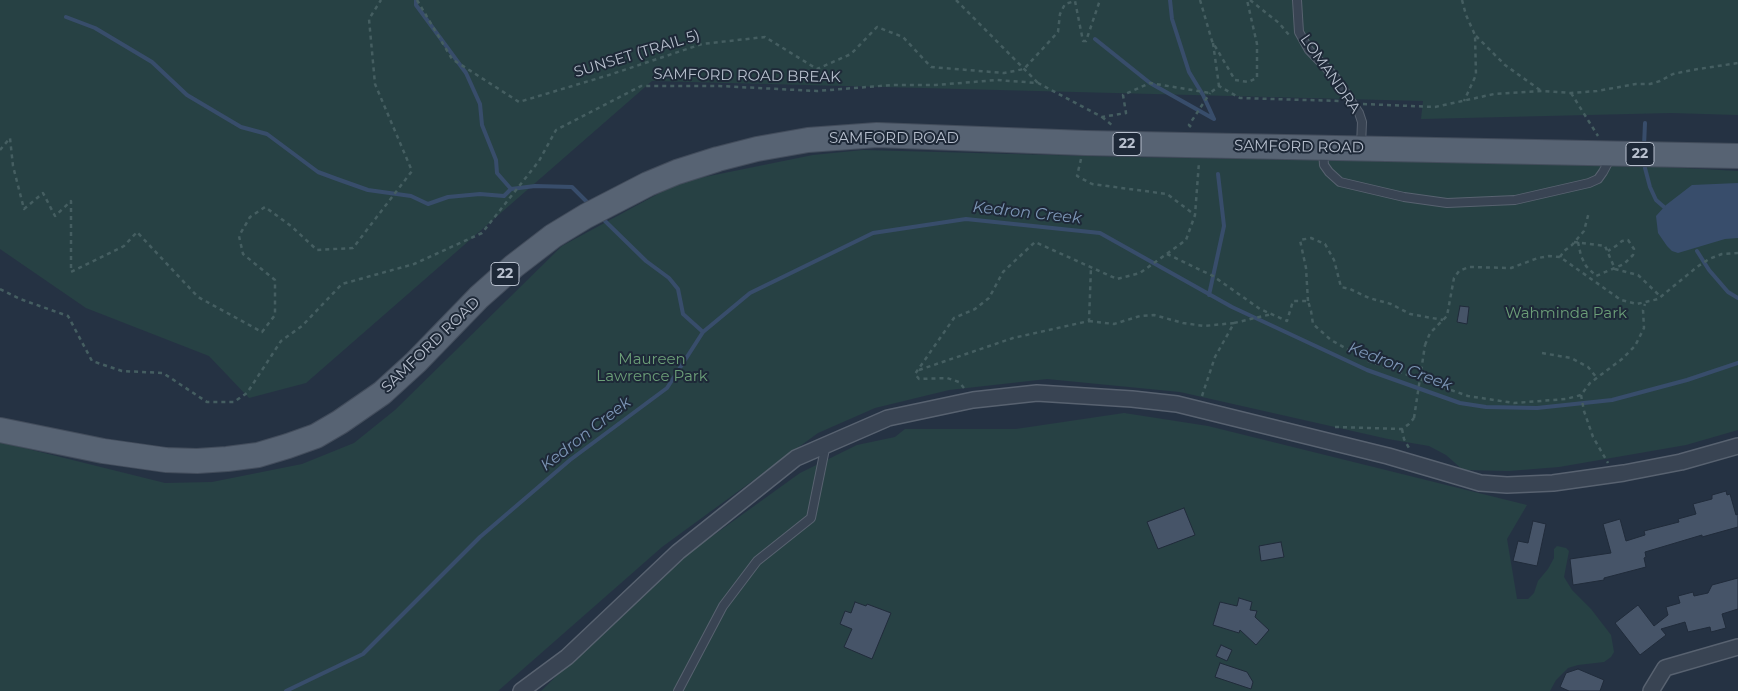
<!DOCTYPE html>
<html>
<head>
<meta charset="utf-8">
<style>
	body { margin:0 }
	canvas { display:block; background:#253243 }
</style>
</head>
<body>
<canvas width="1738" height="691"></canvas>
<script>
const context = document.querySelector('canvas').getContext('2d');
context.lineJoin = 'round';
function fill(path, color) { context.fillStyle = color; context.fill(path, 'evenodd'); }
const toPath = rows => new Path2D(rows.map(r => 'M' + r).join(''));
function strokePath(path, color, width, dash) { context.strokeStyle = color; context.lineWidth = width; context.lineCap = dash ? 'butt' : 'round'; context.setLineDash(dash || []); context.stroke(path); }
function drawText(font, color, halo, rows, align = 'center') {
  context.font = font + ' Montserrat,sans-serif'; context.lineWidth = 4; context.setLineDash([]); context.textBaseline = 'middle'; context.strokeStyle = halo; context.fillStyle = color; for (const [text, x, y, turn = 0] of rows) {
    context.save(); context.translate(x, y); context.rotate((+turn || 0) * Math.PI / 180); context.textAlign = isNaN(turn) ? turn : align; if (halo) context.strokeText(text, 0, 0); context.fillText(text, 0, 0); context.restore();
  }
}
fill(toPath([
	[0,0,1738,0,1738,115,1671,113,1421,119,1423,101,652,81,306,383,249,398,209,356,86,308,0,249],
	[863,150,1125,157,1629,165,1738,171,1738,430,1686,445,1559,467,1509,471,1463,470,1446,455,1429,446,1388,439,1180,392,1047,379,949,390,875,408,818,433,662,547,498,691,0,691,0,442,165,483,212,482,302,464,354,443,395,410,562,246,680,182,813,155],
	[1124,413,1208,426,1527,505,1507,539,1517,599,1528,599,1534,593,1538,581,1548,569,1554,558,1554,549,1557,546,1566,548,1569,551,1564,577,1572,590,1591,609,1611,635,1614,652,1611,657,1604,662,1578,665,1568,668,1556,680,1550,691,541,691,668,568,800,473,857,445,895,437,905,429,1016,429]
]), '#274144');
fill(toPath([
	[1738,183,1738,238,1725,239,1678,253,1672,251,1667,246,1658,233,1656,216,1666,205,1692,185]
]), '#384d6b');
strokePath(toPath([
	[416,0,416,5,466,73,480,104,482,125,496,160,497,173,511,189],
	[1170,0,1172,19,1189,72,1203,95,1214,119],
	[66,17,95,28,152,62,187,95,241,127,267,134,318,172,337,179,368,190,411,196,428,204,448,197,480,194,504,196,511,189,535,186,572,187,589,204],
	[1095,39,1150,83,1214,119],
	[1644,146,1645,123],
	[1645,168,1650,187,1656,200,1664,207],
	[605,221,646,261,669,278,678,289,683,314,703,332],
	[1697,251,1709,270,1728,292,1738,298],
	[1209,295,1224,226,1218,174],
	[286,691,363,654,480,537,570,460,667,388,703,332,750,293,873,233,966,219,1100,233,1232,307,1367,370,1460,403,1486,407,1537,408,1612,400,1687,380,1738,363]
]), '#384d6b', 4);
const building = toPath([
	[1460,306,1469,307,1467,324,1457,322,1460,306],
	[1726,491,1727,495,1730,494,1736,515,1738,514,1738,527,1702,537,1702,535,1645,552,1646,557,1644,558,1646,567,1604,578,1604,580,1573,585,1570,559,1611,553,1603,524,1620,519,1626,541,1645,535,1644,531,1679,522,1678,519,1696,514,1693,504,1712,499,1712,495,1726,491],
	[1184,508,1195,535,1158,549,1147,522,1184,508],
	[1533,521,1546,524,1537,566,1513,561,1518,541,1528,543,1533,521],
	[1281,542,1284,557,1261,561,1259,546,1281,542],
	[1738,578,1738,609,1722,614,1726,628,1711,632,1710,627,1688,632,1685,622,1661,629,1666,635,1640,655,1615,623,1638,605,1654,626,1668,615,1666,607,1680,603,1678,596,1693,592,1694,596,1708,593,1712,585,1738,578],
	[1239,598,1252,602,1250,610,1257,611,1255,617,1269,630,1256,645,1240,630,1239,633,1213,625,1220,602,1237,606,1239,598],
	[855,602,866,606,867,604,891,613,872,659,844,647,852,629,840,624,845,611,851,613,855,602],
	[1221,645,1232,650,1227,661,1216,656,1221,645],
	[1220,663,1247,672,1253,682,1251,689,1215,677,1220,663],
	[1578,669,1604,680,1600,691,1569,691,1560,687,1566,673,1578,669]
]);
fill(building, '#465468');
strokePath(building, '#202b3a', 1);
const lane = toPath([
	[1297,0,1299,32,1309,50,1335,77,1359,113,1362,122,1361,146],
	[1323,150,1324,165,1329,172,1340,182,1404,197,1447,203,1515,200,1589,183,1598,179,1603,172,1611,157],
	[678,691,723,606,757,561,811,518,826,444]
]);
const street = toPath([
	[521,691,567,657,678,552,796,458,888,418,973,400,1037,393,1132,399,1177,404,1388,456,1480,483,1507,485,1553,483,1624,473,1681,462,1738,446],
	[1651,691,1665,668,1738,647]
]);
const primary = toPath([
	[0,430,103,451,166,460,197,461,227,459,258,455,288,446,316,436,340,422,382,393,416,362,479,297,514,266,553,236,586,216,648,184,677,172,718,159,757,149,808,140,877,135,1085,143,1738,156]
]);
strokePath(lane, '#586270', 10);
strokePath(street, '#586270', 18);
strokePath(primary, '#434d5c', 26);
strokePath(toPath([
	[417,0,452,59,519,102,609,75,702,44,765,37,817,69,851,54,877,27,903,37,931,67,1004,73,1024,69,1058,32,1060,14,1065,4,1075,1,1083,41,1086,41,1100,0],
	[956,0,1038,83],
	[1200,0,1212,41,1235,80,1248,82,1257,78,1257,44,1247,0],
	[1250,0,1279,23,1289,35],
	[1462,0,1466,15,1475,35,1476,75,1464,101],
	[1476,36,1505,65,1540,90],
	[1213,43,1219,86],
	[1571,93,1598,136],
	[1363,104,1435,107,1494,94,1542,91,1571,93,1597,91,1636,84,1650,84,1660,81,1673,74,1692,70,1738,63],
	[1102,117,1113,126],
	[1191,127,1189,125,1210,93],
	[0,150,10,138,13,166,24,209,43,193,55,216,71,201,71,272,124,246,137,232,198,297,262,332,275,315,275,280,243,254,239,236,250,217,265,207,291,226,317,250,353,248,412,171,375,84,369,19,381,0],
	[1081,159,1077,176,1092,184,1167,194,1195,215],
	[1574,242,1605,246,1615,269,1638,275,1661,297],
	[1578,242,1581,256,1586,266,1596,276,1624,264,1633,255,1634,249,1628,240,1622,241,1616,246,1608,251],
	[1167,254,1213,276,1260,309,1287,321,1293,301,1308,301,1311,311,1313,324,1331,340,1368,361,1468,396,1514,403,1566,399,1581,395,1590,383,1622,359,1635,346,1644,328,1643,310,1645,304],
	[1560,257,1564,251,1572,245,1584,231,1589,212],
	[0,289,20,299,68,316,92,361,122,371,163,373,207,402,234,402,247,393,281,341,302,326,342,284,414,264,482,233,539,161,556,130,641,86,719,86,817,91,892,85,936,85,997,80,1038,83,1102,117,1126,113,1123,95,1150,83,1210,93,1219,86,1240,98,1340,101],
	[1308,301,1306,268,1300,240,1311,238,1325,244,1334,260,1341,287,1350,289,1369,298,1391,304,1410,314,1443,320],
	[1089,321,1114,324,1140,316,1154,315,1183,323,1204,326,1234,323],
	[1425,345,1430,333,1447,316,1454,278,1459,271,1469,267,1511,268,1538,258,1549,256,1560,257,1621,300,1637,304,1658,299,1697,267,1709,259,1722,254,1738,253],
	[1542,353,1571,358,1588,367,1597,378],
	[919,370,1013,338,1089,321,1091,267],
	[964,388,959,382,947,378,919,379,915,374,954,318,975,309,989,298,1003,272,1035,242,1117,279,1140,273,1186,240,1195,215,1199,162],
	[1581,395,1584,411,1593,437,1608,463],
	[1202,396,1215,357,1234,323,1272,314],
	[1335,427,1402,429,1409,424,1414,418],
	[1402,429,1404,439,1409,448]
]), '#455e61', 2.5, [4, 4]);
strokePath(lane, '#394453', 8);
strokePath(street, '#394453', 15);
strokePath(primary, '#576373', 24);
strokePath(toPath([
	[1414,418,1425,345]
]), '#455e61', 2.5, [4, 4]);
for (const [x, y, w] of [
	[1127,144,28],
	[1640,154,28],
	[505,274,28]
]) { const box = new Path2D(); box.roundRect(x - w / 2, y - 11.5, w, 23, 4); context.fillStyle = '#1e2938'; context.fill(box); strokePath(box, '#b7bfcd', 1); }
drawText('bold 14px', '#b7bfcd', null, [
	["22",1127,144],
	["22",1640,154],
	["22",505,274]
]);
drawText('15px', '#b7bfcd', '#1e2938', [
	["SUNSET (TRAIL 5)",637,54,-17],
	["LOMANDRA",1330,74,55],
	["SAMFORD ROAD BREAK",747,76,1],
	["SAMFORD ROAD",894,139],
	["SAMFORD ROAD",1299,147,1],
	["SAMFORD ROAD",431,345,-44]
]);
drawText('15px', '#6c9f78', '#1e2938', [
	["Wahminda Park",1566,314],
	["Maureen",652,360],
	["Lawrence Park",652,377]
]);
drawText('italic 16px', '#7c95b5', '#1e2938', [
	["Kedron Creek",1027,213,6],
	["Kedron Creek",1400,367,21],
	["Kedron Creek",586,434,-38]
]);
</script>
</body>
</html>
